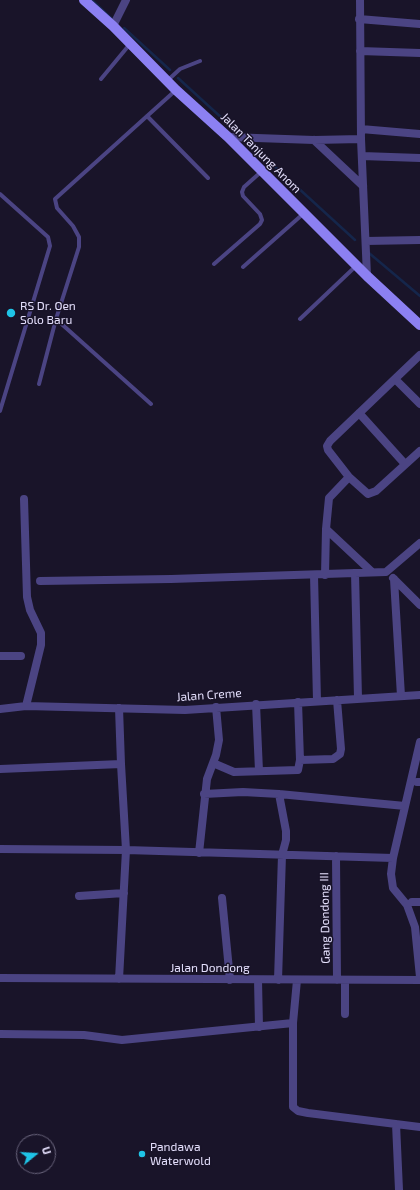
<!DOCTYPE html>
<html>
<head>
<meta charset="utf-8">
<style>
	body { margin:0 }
	#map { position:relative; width:420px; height:1190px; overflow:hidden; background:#191429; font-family:"Exo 2",sans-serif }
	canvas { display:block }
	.north { position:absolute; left:16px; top:1134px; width:40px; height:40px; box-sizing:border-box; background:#191429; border:1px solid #6a657d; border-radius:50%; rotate:72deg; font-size:11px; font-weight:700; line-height:16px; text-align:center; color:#e4dffc }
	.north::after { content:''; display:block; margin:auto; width:14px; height:18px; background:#1fc4e7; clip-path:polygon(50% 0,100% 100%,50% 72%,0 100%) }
</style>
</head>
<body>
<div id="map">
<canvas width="420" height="1190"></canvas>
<div class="north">U</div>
</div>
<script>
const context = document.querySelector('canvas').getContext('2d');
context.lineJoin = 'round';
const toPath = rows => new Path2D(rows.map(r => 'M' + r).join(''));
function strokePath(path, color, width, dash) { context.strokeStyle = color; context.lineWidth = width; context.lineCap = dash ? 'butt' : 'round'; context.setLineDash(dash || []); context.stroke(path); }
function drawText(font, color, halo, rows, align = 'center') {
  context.font = font + ' "Exo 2",sans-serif'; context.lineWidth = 3; context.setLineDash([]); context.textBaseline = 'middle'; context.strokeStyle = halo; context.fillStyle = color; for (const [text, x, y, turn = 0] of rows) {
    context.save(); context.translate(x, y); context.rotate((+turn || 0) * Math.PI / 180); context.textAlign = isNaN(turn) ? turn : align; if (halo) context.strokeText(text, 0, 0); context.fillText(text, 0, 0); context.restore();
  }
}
strokePath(toPath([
	[92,0,113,20],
	[124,28,170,70],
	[178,78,235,130],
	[249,143,355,240],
	[369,253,420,296]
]), '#15264b', 2.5);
strokePath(toPath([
	[101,79,130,44],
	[167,81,180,69,200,61],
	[147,116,208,178],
	[0,194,48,237,50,246,0,411],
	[214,264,260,224,262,220,260,214,243,196,242,192,244,187,262,171],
	[243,267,303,214],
	[300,319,356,266],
	[39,384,56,319],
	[151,404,56,319,79,247,79,237,73,226,57,208,55,199,176,90]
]), '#4b4483', 4);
strokePath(toPath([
	[360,0,361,139,367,276],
	[359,19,420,24],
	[113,26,126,0],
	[360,51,420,53],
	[361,129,420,134],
	[228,137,314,140,361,139],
	[314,140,363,186],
	[362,156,420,158],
	[366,241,420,240],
	[420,355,330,441,327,446,328,450,349,477,368,494,376,491,420,451],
	[395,379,420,404],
	[359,413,405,464],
	[349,477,329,498,326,529,372,572],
	[24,499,27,597,30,610,41,633,41,645,26,706],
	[355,573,358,698],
	[314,575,317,701],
	[325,575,326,529],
	[393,578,420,605],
	[394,579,401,696],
	[40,581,171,579,386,572,420,543],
	[0,656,21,656],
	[256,704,259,771],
	[119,708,121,764],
	[0,709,26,706,185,710,420,695],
	[420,742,393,858,391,874,393,888,407,905,415,927,420,977],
	[300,760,333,759,340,754,341,749,337,700],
	[213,763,234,772,298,770,300,760,298,702],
	[0,769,121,764,126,850,119,979],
	[417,782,420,782],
	[204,794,243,792,279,794,405,806],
	[0,849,126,850,393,858],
	[199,853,207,779,216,755,219,740,216,707],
	[336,856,337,980],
	[79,896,124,893],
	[222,898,230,980],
	[412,902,420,902],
	[0,978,420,980],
	[258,980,259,1027],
	[278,980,282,855,286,840,286,831,279,794],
	[297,980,293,1023,293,1107,298,1111,308,1113,420,1127],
	[345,1014,345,980],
	[0,1034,84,1035,122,1040,293,1023],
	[396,1124,399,1190]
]), '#4b4483', 8);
strokePath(toPath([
	[84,0,113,26,176,90,228,137,367,276,420,325]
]), '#8c80f2', 10);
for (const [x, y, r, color] of [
	[11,313,5,"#1fc4e7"],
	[142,1154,4,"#1fc4e7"]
]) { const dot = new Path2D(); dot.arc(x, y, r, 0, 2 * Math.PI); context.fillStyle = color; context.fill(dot); strokePath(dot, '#191429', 1.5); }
drawText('12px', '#e4dffc', '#191429', [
	["Jalan Tanjung Anom",261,153,45],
	["Jalan Creme",209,695,-4],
	["Gang Dondong III",325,918,-91],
	["Jalan Dondong",210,968]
]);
drawText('12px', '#e4dffc', '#191429', [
	["RS Dr. Oen",20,306],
	["Solo Baru",20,320],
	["Pandawa",150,1147],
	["Waterwold",150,1161]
], 'left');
</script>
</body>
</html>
